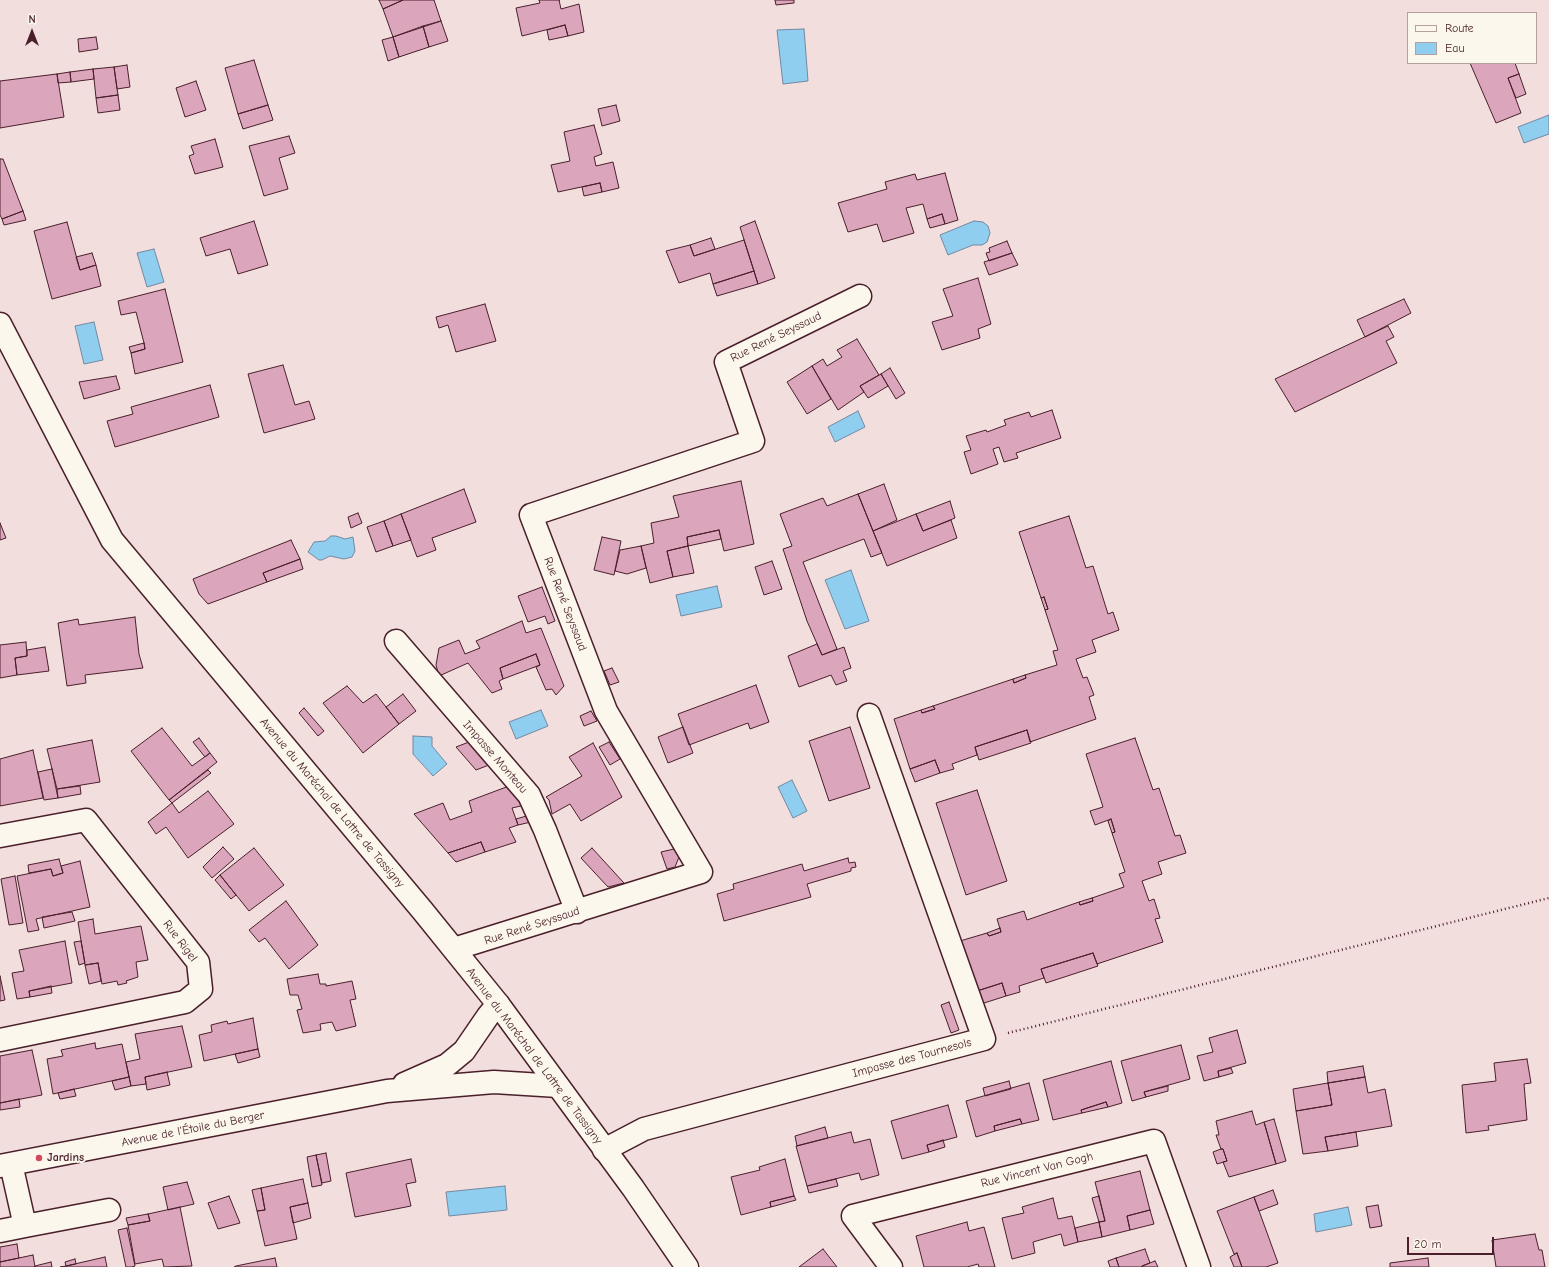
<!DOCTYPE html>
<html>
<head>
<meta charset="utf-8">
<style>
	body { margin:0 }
	#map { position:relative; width:1549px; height:1267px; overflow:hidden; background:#f1dedd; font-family:"Comic Neue",sans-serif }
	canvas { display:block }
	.legend { position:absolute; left:1407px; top:12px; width:130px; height:52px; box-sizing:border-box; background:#fbf7ec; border:1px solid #b4a19f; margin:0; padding:5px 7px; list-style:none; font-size:12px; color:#4a1f2b }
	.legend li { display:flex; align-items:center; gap:8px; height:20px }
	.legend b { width:20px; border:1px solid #b4a19f }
	.north { position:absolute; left:12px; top:12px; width:40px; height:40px; -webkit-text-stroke:3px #fbf7ec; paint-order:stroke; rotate:0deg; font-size:11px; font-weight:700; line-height:16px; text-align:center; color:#4a1f2b }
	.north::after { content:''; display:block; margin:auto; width:14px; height:18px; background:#4a1f2b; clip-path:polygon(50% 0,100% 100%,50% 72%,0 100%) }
	.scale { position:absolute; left:1407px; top:1237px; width:87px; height:18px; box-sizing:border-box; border:2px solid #4a1f2b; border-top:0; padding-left:5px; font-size:12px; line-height:14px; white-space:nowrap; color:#4a1f2b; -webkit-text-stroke:3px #fbf7ec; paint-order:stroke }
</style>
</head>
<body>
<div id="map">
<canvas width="1549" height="1267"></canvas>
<ul class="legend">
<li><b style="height:5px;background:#fbf7ec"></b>Route</li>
<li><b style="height:11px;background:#90cef0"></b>Eau</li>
</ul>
<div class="north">N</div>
<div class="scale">20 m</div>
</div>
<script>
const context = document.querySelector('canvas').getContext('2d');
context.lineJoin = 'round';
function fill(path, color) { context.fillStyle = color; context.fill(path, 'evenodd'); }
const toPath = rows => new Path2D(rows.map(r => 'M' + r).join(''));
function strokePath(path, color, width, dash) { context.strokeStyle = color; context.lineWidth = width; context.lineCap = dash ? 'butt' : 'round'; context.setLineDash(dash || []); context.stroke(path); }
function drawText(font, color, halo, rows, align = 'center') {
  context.font = font + ' "Comic Neue",sans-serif'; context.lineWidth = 4; context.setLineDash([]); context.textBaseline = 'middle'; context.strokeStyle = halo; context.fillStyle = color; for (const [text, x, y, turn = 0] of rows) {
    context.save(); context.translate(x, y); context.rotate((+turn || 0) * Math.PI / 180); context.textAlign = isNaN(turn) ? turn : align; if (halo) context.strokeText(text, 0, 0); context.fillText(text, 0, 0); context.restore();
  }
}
const water = toPath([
	[804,29,808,81,783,84,777,30,804,29],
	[1549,115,1549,134,1524,143,1518,127,1549,115],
	[974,221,983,222,988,226,990,233,987,242,982,245,973,245,948,255,940,235,974,221],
	[154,249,164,282,147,287,137,253,154,249],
	[94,322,103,360,84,364,75,326,94,322],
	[858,411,865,427,835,442,828,427,858,411],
	[331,536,336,536,345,539,353,537,355,551,352,557,344,559,330,556,322,560,319,560,308,552,314,542,325,541,331,536],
	[851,570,869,621,845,629,825,580,851,570],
	[717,586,722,607,681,616,676,595,717,586],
	[541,710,548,726,516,739,509,722,541,710],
	[413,736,432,737,432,746,447,764,433,776,413,754,413,736],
	[792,780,807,811,793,818,778,787,792,780],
	[505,1186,507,1210,449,1216,446,1192,505,1186],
	[1348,1207,1352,1225,1316,1232,1314,1214,1348,1207]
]);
fill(water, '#90cef0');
strokePath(water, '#7488a1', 1);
const building = toPath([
	[379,0,403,0,383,9,379,0],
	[403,0,434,0,441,21,393,37,383,9,403,0],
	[539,0,560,0,559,0,561,9,579,4,584,32,568,36,565,25,522,36,516,8,540,3,539,0],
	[775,0,794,0,794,3,776,5,775,0],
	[441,21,448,41,429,47,423,26,441,21],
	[565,25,568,36,549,40,547,30,565,25],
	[423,26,429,47,399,57,393,37,423,26],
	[96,37,98,49,79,52,78,39,96,37],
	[393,37,399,57,388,61,382,40,393,37],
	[254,60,268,105,238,114,225,68,254,60],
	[1470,63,1515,63,1519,74,1508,78,1521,113,1496,123,1470,63],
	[127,65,130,87,117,89,114,67,127,65],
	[114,67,118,95,96,98,93,69,114,67],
	[93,69,94,79,71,82,70,72,93,69],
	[70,72,71,82,58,83,57,74,70,72],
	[57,74,64,117,0,128,0,81,57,74],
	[1519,74,1526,94,1516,98,1508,78,1519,74],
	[196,81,206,110,185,117,176,88,196,81],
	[118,95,120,110,98,113,96,98,118,95],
	[268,105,273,120,243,129,238,114,268,105],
	[616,105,620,121,602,126,598,109,616,105],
	[594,125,602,154,594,157,596,166,613,162,619,188,602,192,600,183,558,192,551,165,570,161,564,132,594,125],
	[289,136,295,153,279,158,288,189,264,196,249,146,289,136],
	[215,139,223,167,195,174,189,156,194,154,191,146,215,139],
	[0,159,3,159,23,211,2,219,0,215,0,159],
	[945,173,958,220,945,224,942,214,927,219,923,204,906,208,914,233,883,242,877,224,848,232,838,203,887,189,885,182,915,174,917,180,945,173],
	[600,183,602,192,584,196,582,187,600,183],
	[23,211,26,220,4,225,2,219,23,211],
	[942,214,945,224,930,228,927,219,942,214],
	[254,221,268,265,238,274,230,249,206,256,200,238,254,221],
	[755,221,775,278,758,284,740,227,755,221],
	[67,222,80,270,96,265,101,286,52,299,34,231,67,222],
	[711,238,715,249,694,256,690,245,711,238],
	[744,240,754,271,713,284,710,273,679,283,666,251,690,245,694,256,744,240],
	[1007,241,1012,253,989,261,986,253,990,252,989,248,1007,241],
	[92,253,96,265,80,270,76,257,92,253],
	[1012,253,1018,265,989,275,984,262,1012,253],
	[754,271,758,284,717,296,713,284,754,271],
	[978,278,991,324,978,329,980,338,942,350,932,322,953,316,943,289,978,278],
	[165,289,183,362,135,374,131,353,145,349,144,343,136,312,121,315,118,301,165,289],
	[1404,299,1411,313,1365,337,1357,320,1404,299],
	[485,304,496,341,456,352,448,325,439,328,436,317,485,304],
	[1388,326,1394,337,1386,341,1397,363,1295,412,1275,379,1388,326],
	[857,339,879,375,860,386,864,392,838,410,812,366,823,359,827,366,842,357,837,350,857,339],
	[144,343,145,349,131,353,129,347,144,343],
	[283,365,295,405,309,401,315,419,264,433,248,374,283,365],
	[812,366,831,399,807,414,787,382,812,366],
	[890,368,905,393,896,399,881,374,890,368],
	[881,374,888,386,868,398,860,386,881,374],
	[116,376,120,389,84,399,79,382,116,376],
	[210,385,219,417,115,447,107,421,133,414,131,407,210,385],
	[1052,410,1061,438,1016,453,1018,458,1004,462,999,447,993,449,998,464,971,474,964,452,971,450,966,436,986,430,987,432,1006,425,1004,420,1029,412,1031,417,1052,410],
	[741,481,754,544,724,551,719,530,687,537,688,546,667,551,673,577,650,583,641,546,654,543,651,523,679,517,673,496,741,481],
	[884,484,897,520,873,531,858,494,884,484],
	[464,489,476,522,432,538,436,550,417,557,401,514,464,489],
	[858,494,882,553,871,557,864,539,803,562,837,649,822,655,807,621,783,549,792,546,780,514,823,498,827,506,858,494],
	[950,501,955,518,923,531,916,514,950,501],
	[358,513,362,523,351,528,348,517,358,513],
	[401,514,411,540,393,546,384,521,401,514],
	[916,514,923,531,951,520,957,538,887,566,873,531,916,514],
	[1069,516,1086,568,1093,566,1108,614,1113,612,1119,630,1092,640,1096,652,1076,659,1083,678,1087,677,1094,695,1089,697,1096,719,1030,742,1027,730,975,747,977,755,952,764,954,769,940,773,935,760,910,769,894,719,921,710,922,713,935,709,933,706,1013,679,1014,683,1026,678,1025,675,1057,665,1053,651,1058,650,1045,610,1048,609,1044,597,1041,598,1019,532,1069,516],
	[384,521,393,546,376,552,367,527,384,521],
	[0,523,6,538,0,540,0,523],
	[719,530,721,539,688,546,687,537,719,530],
	[602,537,621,541,614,575,594,570,602,537],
	[291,540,300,559,263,573,267,582,208,604,199,594,193,579,291,540],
	[641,546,646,568,627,574,615,571,620,550,641,546],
	[688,546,694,573,673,577,667,551,688,546],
	[300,559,303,569,267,582,263,573,300,559],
	[772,561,782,589,764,595,755,567,772,561],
	[542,587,555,621,548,624,545,616,528,622,518,596,542,587],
	[1044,597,1048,609,1045,610,1041,598,1044,597],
	[135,617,139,654,143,668,85,675,86,683,67,686,58,623,78,619,79,625,135,617],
	[522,621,526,633,541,628,564,686,556,695,552,689,546,690,536,667,540,665,536,654,500,668,503,679,499,681,502,689,492,693,468,663,439,676,436,665,439,648,459,640,465,654,480,648,476,641,522,621],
	[26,642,27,656,15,658,17,675,0,678,0,645,26,642],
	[817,644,822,655,844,647,851,668,843,671,847,681,836,685,831,675,799,687,788,656,817,644],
	[45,647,49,671,17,675,15,658,27,656,27,650,45,647],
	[536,654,540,665,503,679,500,668,536,654],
	[612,668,619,682,610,685,604,671,612,668],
	[1025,675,1026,678,1014,683,1013,679,1025,675],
	[756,685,769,722,750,729,748,723,689,745,678,714,756,685],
	[347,686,363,703,376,694,399,724,363,753,323,703,347,686],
	[403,694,416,711,399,724,386,707,403,694],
	[933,706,935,709,922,713,921,710,933,706],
	[304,708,324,731,318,736,299,713,304,708],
	[591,711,597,721,584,726,580,716,591,711],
	[683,727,693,753,668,763,658,737,683,727],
	[850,727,870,788,829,801,809,741,850,727],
	[162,728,192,766,210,753,217,762,169,800,131,751,162,728],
	[1027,730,1031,743,979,760,975,747,1027,730],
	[199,738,210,753,205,757,193,742,199,738],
	[1135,738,1153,790,1159,788,1175,836,1180,835,1186,853,1158,862,1162,874,1142,881,1149,901,1154,899,1160,918,1155,919,1163,942,1097,964,1093,953,1041,969,1044,978,1019,986,1020,992,1006,996,1002,983,977,991,960,941,987,933,989,936,1001,932,997,919,1024,911,1027,920,1079,902,1080,905,1093,901,1092,898,1124,887,1119,874,1125,872,1112,833,1115,832,1111,819,1095,825,1090,811,1103,807,1086,754,1135,738],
	[92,740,100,782,57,789,47,749,92,740],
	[469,742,489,765,476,770,456,747,469,742],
	[609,742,620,759,610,765,599,747,609,742],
	[593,743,622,797,581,821,570,804,552,814,549,800,546,797,582,776,569,757,593,743],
	[33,750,43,798,0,806,0,759,33,750],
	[935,760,940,773,915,782,910,769,935,760],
	[52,769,58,798,44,800,38,772,52,769],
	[208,770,211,773,172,803,169,800,208,770],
	[80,786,81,794,58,798,57,789,80,786],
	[509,786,525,805,512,808,518,825,509,828,516,842,485,852,481,842,448,853,414,814,443,803,450,820,472,812,469,801,509,786],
	[977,790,1007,881,966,895,936,803,977,790],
	[208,791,234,824,188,858,166,827,156,834,148,822,172,803,179,813,208,791],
	[530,815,531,822,518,825,516,819,530,815],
	[1111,819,1115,832,1112,833,1108,821,1111,819],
	[481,842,485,852,456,862,448,853,481,842],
	[223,847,234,859,212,878,203,867,223,847],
	[254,848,284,885,249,911,220,875,254,848],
	[592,848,624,883,608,887,581,858,592,848],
	[674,849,679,857,675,867,667,869,661,852,674,849],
	[848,858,849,863,855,862,856,867,851,868,851,871,807,884,811,897,724,921,717,894,734,889,733,884,802,864,804,871,848,858],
	[59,859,63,873,53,876,51,869,29,873,28,865,59,859],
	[80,861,90,907,36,919,39,930,28,932,17,876,51,869,53,876,63,873,61,866,80,861],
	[220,875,236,895,231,899,215,880,220,875],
	[15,876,23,923,9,925,1,879,15,876],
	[1092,898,1093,901,1080,905,1079,902,1092,898],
	[286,901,318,945,289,969,265,938,259,942,249,930,286,901],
	[72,912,75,921,44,928,42,917,72,912],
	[93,919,95,934,141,926,148,960,136,962,138,977,126,981,127,983,118,985,117,981,102,984,98,963,85,965,78,922,93,919],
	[1000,928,1001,932,989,936,987,933,1000,928],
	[65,941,72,983,29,991,30,997,17,999,12,973,24,971,19,950,65,941],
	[81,941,85,963,79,965,74,942,81,941],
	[1093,953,1098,966,1046,983,1041,969,1093,953],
	[98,963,101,981,89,984,85,965,98,963],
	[318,974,320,984,326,984,326,986,352,981,356,999,350,1000,356,1026,336,1031,332,1022,320,1024,321,1030,303,1033,297,1010,302,1009,298,995,290,995,287,979,318,974],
	[0,976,5,1000,0,1001,0,976],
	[1002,983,1006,996,981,1004,977,991,1002,983],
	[51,986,52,993,30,997,29,991,51,986],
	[949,1002,959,1030,951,1033,941,1005,949,1002],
	[253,1018,258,1049,204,1061,199,1035,212,1032,211,1025,227,1021,228,1024,253,1018],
	[182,1026,192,1067,145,1077,146,1084,131,1086,126,1062,140,1059,135,1034,182,1026],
	[1237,1030,1246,1063,1218,1071,1219,1077,1204,1081,1197,1056,1213,1052,1209,1038,1237,1030],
	[95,1043,96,1049,122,1044,129,1077,53,1094,47,1059,63,1056,61,1050,95,1043],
	[1181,1045,1190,1079,1144,1092,1146,1097,1132,1101,1121,1061,1181,1045],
	[258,1049,260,1057,238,1063,235,1054,258,1049],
	[32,1050,42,1095,0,1103,0,1056,32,1050],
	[1527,1059,1531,1083,1524,1084,1527,1120,1488,1126,1489,1130,1466,1133,1462,1085,1496,1081,1494,1063,1527,1059],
	[1111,1061,1122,1103,1108,1107,1106,1102,1081,1110,1082,1113,1053,1120,1043,1080,1111,1061],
	[1363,1066,1365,1077,1328,1083,1327,1072,1363,1066],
	[1231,1068,1233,1073,1219,1077,1218,1071,1231,1068],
	[167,1072,170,1085,147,1090,145,1077,167,1072],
	[129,1077,131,1086,115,1090,112,1081,129,1077],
	[1365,1077,1368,1093,1385,1089,1392,1126,1325,1137,1328,1151,1303,1154,1296,1111,1332,1105,1328,1083,1365,1077],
	[1009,1081,1011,1089,985,1096,983,1088,1009,1081],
	[1029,1083,1039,1120,1022,1124,1020,1119,994,1126,995,1131,976,1137,966,1101,1029,1083],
	[1328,1083,1332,1105,1296,1111,1293,1089,1328,1083],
	[1168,1086,1168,1091,1146,1097,1144,1092,1168,1086],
	[74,1089,76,1096,60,1099,58,1093,74,1089],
	[19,1099,20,1107,0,1110,0,1103,19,1099],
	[1106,1102,1108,1107,1082,1113,1081,1110,1106,1102],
	[948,1105,957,1137,927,1145,929,1152,902,1159,891,1121,948,1105],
	[1252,1111,1256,1125,1264,1122,1276,1164,1229,1177,1223,1162,1227,1161,1223,1149,1221,1149,1216,1135,1219,1135,1216,1121,1252,1111],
	[1020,1119,1022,1124,995,1131,994,1126,1020,1119],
	[1274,1119,1286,1161,1276,1164,1264,1122,1274,1119],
	[825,1127,828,1138,797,1146,795,1136,825,1127],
	[851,1132,854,1143,870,1139,879,1175,861,1180,859,1173,807,1186,796,1146,851,1132],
	[1356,1132,1358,1146,1328,1151,1325,1137,1356,1132],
	[943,1140,945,1147,929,1152,927,1145,943,1140],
	[1221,1149,1223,1149,1227,1161,1217,1164,1213,1152,1221,1149],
	[326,1153,331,1181,322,1183,316,1155,326,1153],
	[316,1155,322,1185,312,1187,307,1157,316,1155],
	[411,1159,416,1182,406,1184,411,1206,355,1217,346,1173,411,1159],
	[785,1159,794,1196,770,1202,771,1207,741,1215,731,1177,760,1170,759,1167,785,1159],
	[1140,1171,1150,1210,1127,1216,1130,1230,1102,1237,1099,1222,1105,1221,1095,1182,1140,1171],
	[303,1179,308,1203,290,1207,297,1239,265,1246,257,1211,265,1210,261,1188,303,1179],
	[836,1179,838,1186,809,1193,807,1186,836,1179],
	[187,1182,194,1204,168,1210,163,1187,187,1182],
	[261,1188,265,1210,257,1211,252,1190,261,1188],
	[1273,1190,1278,1204,1259,1211,1254,1197,1273,1190],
	[229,1196,240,1223,218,1229,208,1203,229,1196],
	[794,1196,796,1200,771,1207,770,1202,794,1196],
	[1099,1196,1105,1221,1099,1222,1092,1198,1099,1196],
	[1254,1197,1278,1263,1266,1267,1242,1267,1237,1253,1234,1254,1217,1211,1254,1197],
	[1053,1198,1058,1219,1072,1216,1078,1242,1064,1246,1061,1234,1033,1242,1035,1253,1012,1259,1002,1218,1024,1213,1022,1207,1053,1198],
	[308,1203,311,1218,293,1223,290,1207,308,1203],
	[1378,1205,1382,1226,1370,1228,1366,1207,1378,1205],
	[180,1207,192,1266,164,1267,162,1259,135,1264,128,1225,150,1221,148,1214,180,1207],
	[1150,1210,1154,1224,1130,1230,1127,1216,1150,1210],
	[148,1214,150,1221,128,1225,126,1218,148,1214],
	[967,1222,969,1231,984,1227,995,1267,979,1267,978,1264,967,1267,924,1267,916,1236,967,1222],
	[1099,1222,1102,1237,1078,1242,1075,1228,1099,1222],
	[127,1228,135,1266,132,1267,126,1267,118,1230,127,1228],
	[1535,1234,1539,1250,1542,1250,1545,1267,1496,1267,1492,1240,1535,1234],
	[17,1244,19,1258,0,1262,0,1247,17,1244],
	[823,1249,837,1267,799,1267,823,1249],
	[1145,1249,1150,1263,1142,1266,1142,1267,1119,1267,1116,1258,1145,1249],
	[1237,1253,1242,1267,1234,1267,1230,1257,1237,1253],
	[33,1255,35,1267,0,1267,0,1262,33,1255],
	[105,1257,107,1267,60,1267,66,1266,105,1257],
	[275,1258,277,1267,234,1267,236,1266,275,1258],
	[1116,1258,1119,1267,1110,1267,1108,1261,1116,1258],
	[1428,1258,1429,1267,1390,1267,1390,1263,1428,1258],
	[75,1259,76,1264,66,1266,65,1262,75,1259],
	[1155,1261,1158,1267,1142,1267,1142,1266,1155,1261],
	[51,1262,52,1267,35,1267,35,1266,51,1262]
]);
fill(building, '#dba5bb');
strokePath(building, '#4a1f2b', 1);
const minor = toPath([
	[396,641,529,795,545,830,577,912],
	[0,836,86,820,198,962,201,989,185,1002,0,1040],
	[454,949,701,872,606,711,531,515,753,441,726,362,860,296],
	[404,1084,447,1065,464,1051,488,1016,498,1004],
	[604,1150,644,1129,984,1039,869,715],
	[0,1166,387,1091,494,1082,558,1086],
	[25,1226,109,1210],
	[0,1231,25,1226,11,1164],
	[891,1267,853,1216,1154,1141,1199,1267]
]);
const major = toPath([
	[0,324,112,540,422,910,498,1004,633,1188,687,1267]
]);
strokePath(minor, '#4a1f2b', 25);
strokePath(major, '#4a1f2b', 25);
strokePath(toPath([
	[1008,1033,1549,898]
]), '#4a1f2b', 2.5, [1, 3]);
strokePath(minor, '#fbf7ec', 22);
strokePath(major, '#fbf7ec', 22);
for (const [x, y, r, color] of [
	[39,1158,4,"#d1495b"]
]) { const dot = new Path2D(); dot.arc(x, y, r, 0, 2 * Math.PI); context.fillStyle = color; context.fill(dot); strokePath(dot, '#fbf7ec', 1.5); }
drawText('12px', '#4a1f2b', '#fbf7ec', [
	["Rue René Seyssaud",776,337,-26],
	["Rue René Seyssaud",565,604,69],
	["Impasse Monteau",495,757,49],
	["Avenue du Maréchal de Lattre de Tassigny",332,803,50],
	["Rue René Seyssaud",532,926,-18],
	["Rue Rigel",180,941,53],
	["Avenue du Maréchal de Lattre de Tassigny",534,1056,53],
	["Impasse des Tournesols",912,1058,-15],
	["Avenue de l'Étoile du Berger",193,1129,-11],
	["Rue Vincent Van Gogh",1037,1170,-14]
]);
drawText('bold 12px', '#4a1f2b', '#fbf7ec', [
	["Jardins",47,1158]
], 'left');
</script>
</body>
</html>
